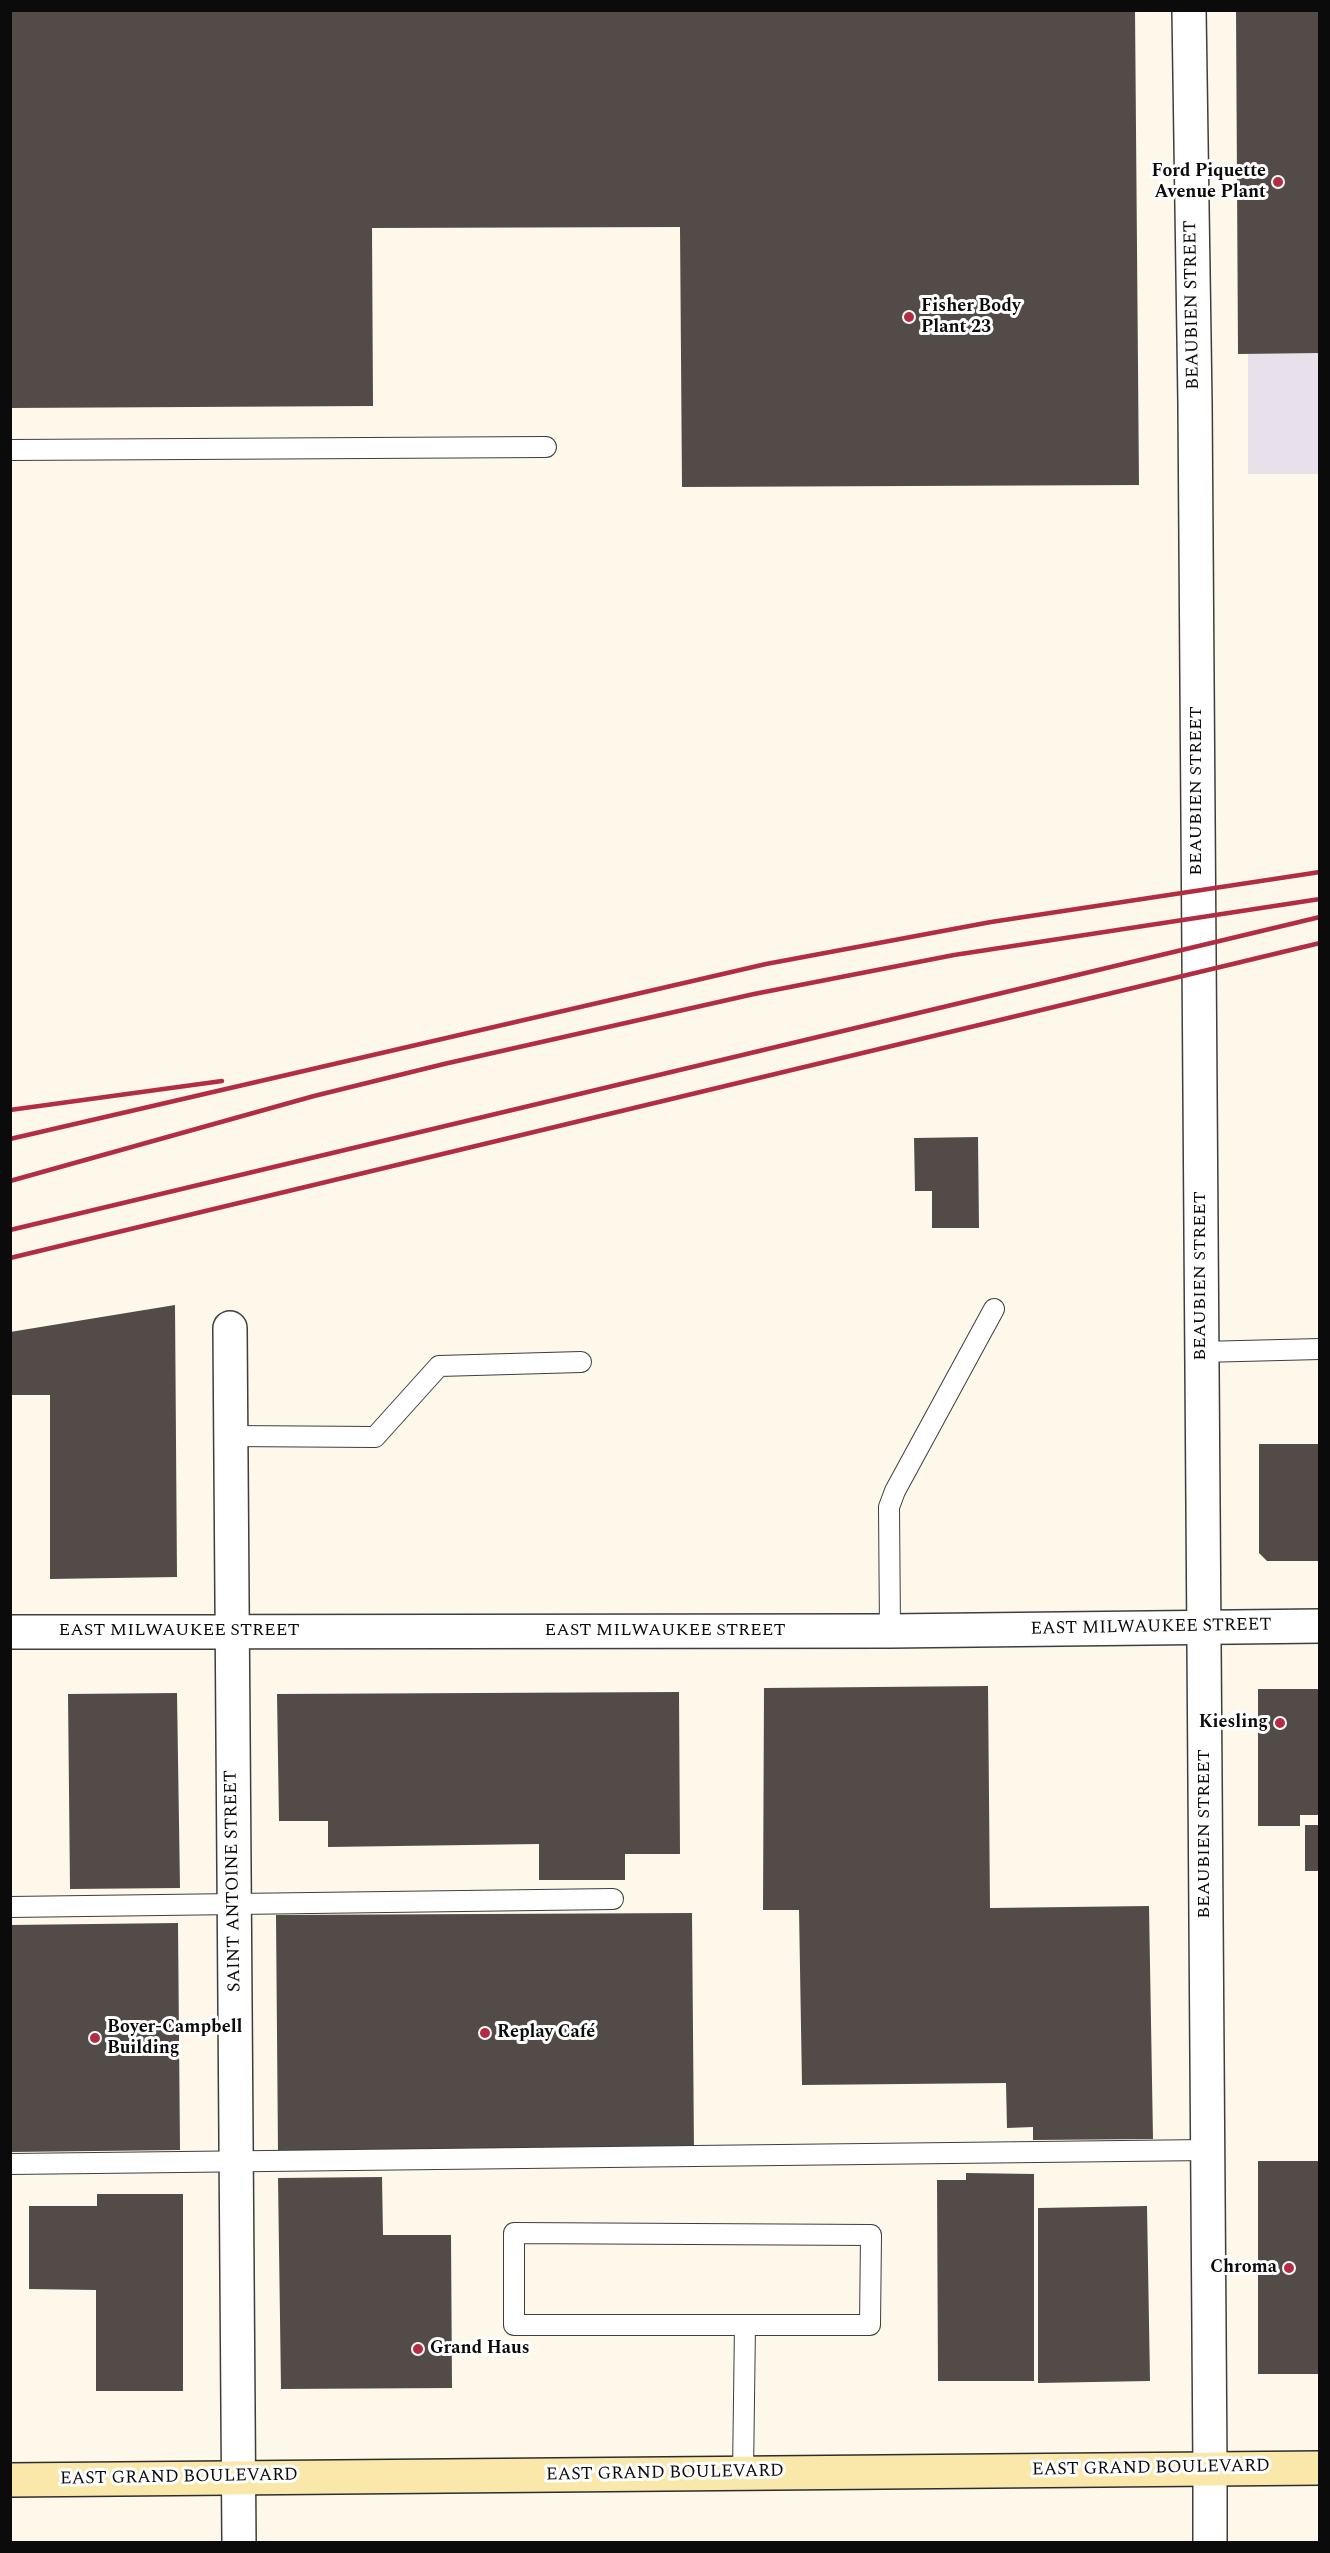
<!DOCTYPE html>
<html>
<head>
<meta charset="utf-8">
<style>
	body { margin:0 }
	#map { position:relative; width:1330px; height:2553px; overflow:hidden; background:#fef8eb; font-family:Spectral,serif }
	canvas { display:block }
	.frame { position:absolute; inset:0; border:12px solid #0b0b0b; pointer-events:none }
</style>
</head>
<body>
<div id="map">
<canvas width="1330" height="2553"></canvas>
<div class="frame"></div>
</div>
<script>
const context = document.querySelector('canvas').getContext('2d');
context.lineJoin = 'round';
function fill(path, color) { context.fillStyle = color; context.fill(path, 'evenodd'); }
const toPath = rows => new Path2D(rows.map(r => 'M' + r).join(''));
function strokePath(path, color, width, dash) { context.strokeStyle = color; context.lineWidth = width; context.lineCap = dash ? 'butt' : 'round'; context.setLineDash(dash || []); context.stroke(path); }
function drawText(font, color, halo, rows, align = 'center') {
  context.font = font + ' Spectral,serif'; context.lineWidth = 6; context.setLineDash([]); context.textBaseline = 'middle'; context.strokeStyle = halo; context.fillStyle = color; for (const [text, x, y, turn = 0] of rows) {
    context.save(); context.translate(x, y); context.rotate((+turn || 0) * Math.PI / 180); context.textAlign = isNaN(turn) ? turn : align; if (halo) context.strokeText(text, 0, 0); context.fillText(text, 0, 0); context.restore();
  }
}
fill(toPath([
	[1248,11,1319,11,1319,474,1248,474]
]), '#e8e0ea');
fill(toPath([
	[10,10,1135,10,1139,485,682,487,680,227,372,228,373,406,10,408],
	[1236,10,1320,10,1320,353,1238,354],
	[978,1137,979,1228,932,1228,932,1191,915,1191,914,1138],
	[175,1305,177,1577,50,1579,50,1395,10,1395,10,1332],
	[1259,1444,1320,1444,1320,1561,1267,1561,1259,1553],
	[988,1686,990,1908,1149,1906,1153,2139,1033,2140,1033,2127,1007,2128,1006,2083,802,2085,799,1910,763,1910,764,1688],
	[1258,1689,1320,1689,1320,1815,1300,1815,1300,1826,1258,1826],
	[679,1692,680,1854,625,1854,625,1880,539,1880,539,1844,328,1847,328,1821,279,1821,277,1694],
	[177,1693,180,1888,70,1889,68,1694],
	[1305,1825,1320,1825,1320,1871,1305,1871],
	[692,1913,694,2151,278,2153,276,1915],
	[178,1923,180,2150,10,2152,10,1925],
	[1258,2161,1320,2161,1320,2374,1258,2374],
	[966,2173,1034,2174,1034,2381,938,2381,937,2180,966,2180],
	[382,2177,383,2235,451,2235,452,2388,281,2389,278,2178],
	[97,2194,183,2194,183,2391,96,2391,96,2290,29,2289,29,2206,97,2206],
	[1147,2206,1150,2381,1038,2383,1038,2208]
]), '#534b48');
const service = toPath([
	[10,450,546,447],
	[1201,1352,1320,1349],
	[230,1436,375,1437,439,1366,581,1362],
	[890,1631,889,1507,895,1491,994,1309],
	[10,1907,613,1899],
	[10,2164,1208,2150],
	[514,2233,871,2235,870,2325,514,2325,514,2233],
	[743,2473,745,2325]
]);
const minor = toPath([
	[230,1328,239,2542],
	[10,1632,890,1631,1320,1626],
	[1210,2468,1210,2542]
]);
const tertiary = toPath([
	[1189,10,1195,404,1210,2468]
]);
const secondary = toPath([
	[10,2480,1320,2468]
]);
strokePath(service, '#3e3e3e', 22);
strokePath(minor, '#3e3e3e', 36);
strokePath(tertiary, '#3e3e3e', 36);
strokePath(secondary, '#2d2d2d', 36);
strokePath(service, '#fff', 20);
strokePath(minor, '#fff', 33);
strokePath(tertiary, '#fff', 33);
strokePath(secondary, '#fae8aa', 33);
strokePath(toPath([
	[10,1110,222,1081],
	[10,1139,766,964,991,922,1320,872],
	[10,1181,314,1096,444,1064,754,994,954,955,1320,899],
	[10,1230,1320,917],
	[10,1258,1320,943]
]), '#b22d42', 4.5);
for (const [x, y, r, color] of [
	[1278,182,6,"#b22d42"],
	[909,317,6,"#b22d42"],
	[1280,1723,6,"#b22d42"],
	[485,2033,6,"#b22d42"],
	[95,2038,6,"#b22d42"],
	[1289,2268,6,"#b22d42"],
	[418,2349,6,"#b22d42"]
]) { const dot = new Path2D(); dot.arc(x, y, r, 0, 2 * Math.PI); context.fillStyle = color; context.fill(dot); strokePath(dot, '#fff', 2); }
drawText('bold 18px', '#0b0b0b', '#fff', [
	["Ford Piquette",1266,172,"right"],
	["Avenue Plant",1266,193,"right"],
	["Fisher Body",921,307],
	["Plant 23",921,328],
	["Kiesling",1268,1723,"right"],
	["Boyer-Campbell",107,2028],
	["Building",107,2049],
	["Replay Café",497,2033],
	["Chroma",1277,2268,"right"],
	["Grand Haus",430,2349]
], 'left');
drawText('18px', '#0b0b0b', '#fff', [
	["BEAUBIEN STREET",1193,305,-91],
	["BEAUBIEN STREET",1197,791,-90],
	["BEAUBIEN STREET",1201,1276,-90],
	["EAST MILWAUKEE STREET",1151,1628,-1],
	["EAST MILWAUKEE STREET",179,1631],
	["EAST MILWAUKEE STREET",665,1631],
	["BEAUBIEN STREET",1205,1834,-90],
	["SAINT ANTOINE STREET",234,1881,-91],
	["EAST GRAND BOULEVARD",1151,2469,-1],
	["EAST GRAND BOULEVARD",665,2474,-1],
	["EAST GRAND BOULEVARD",179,2478,-1]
]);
</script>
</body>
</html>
